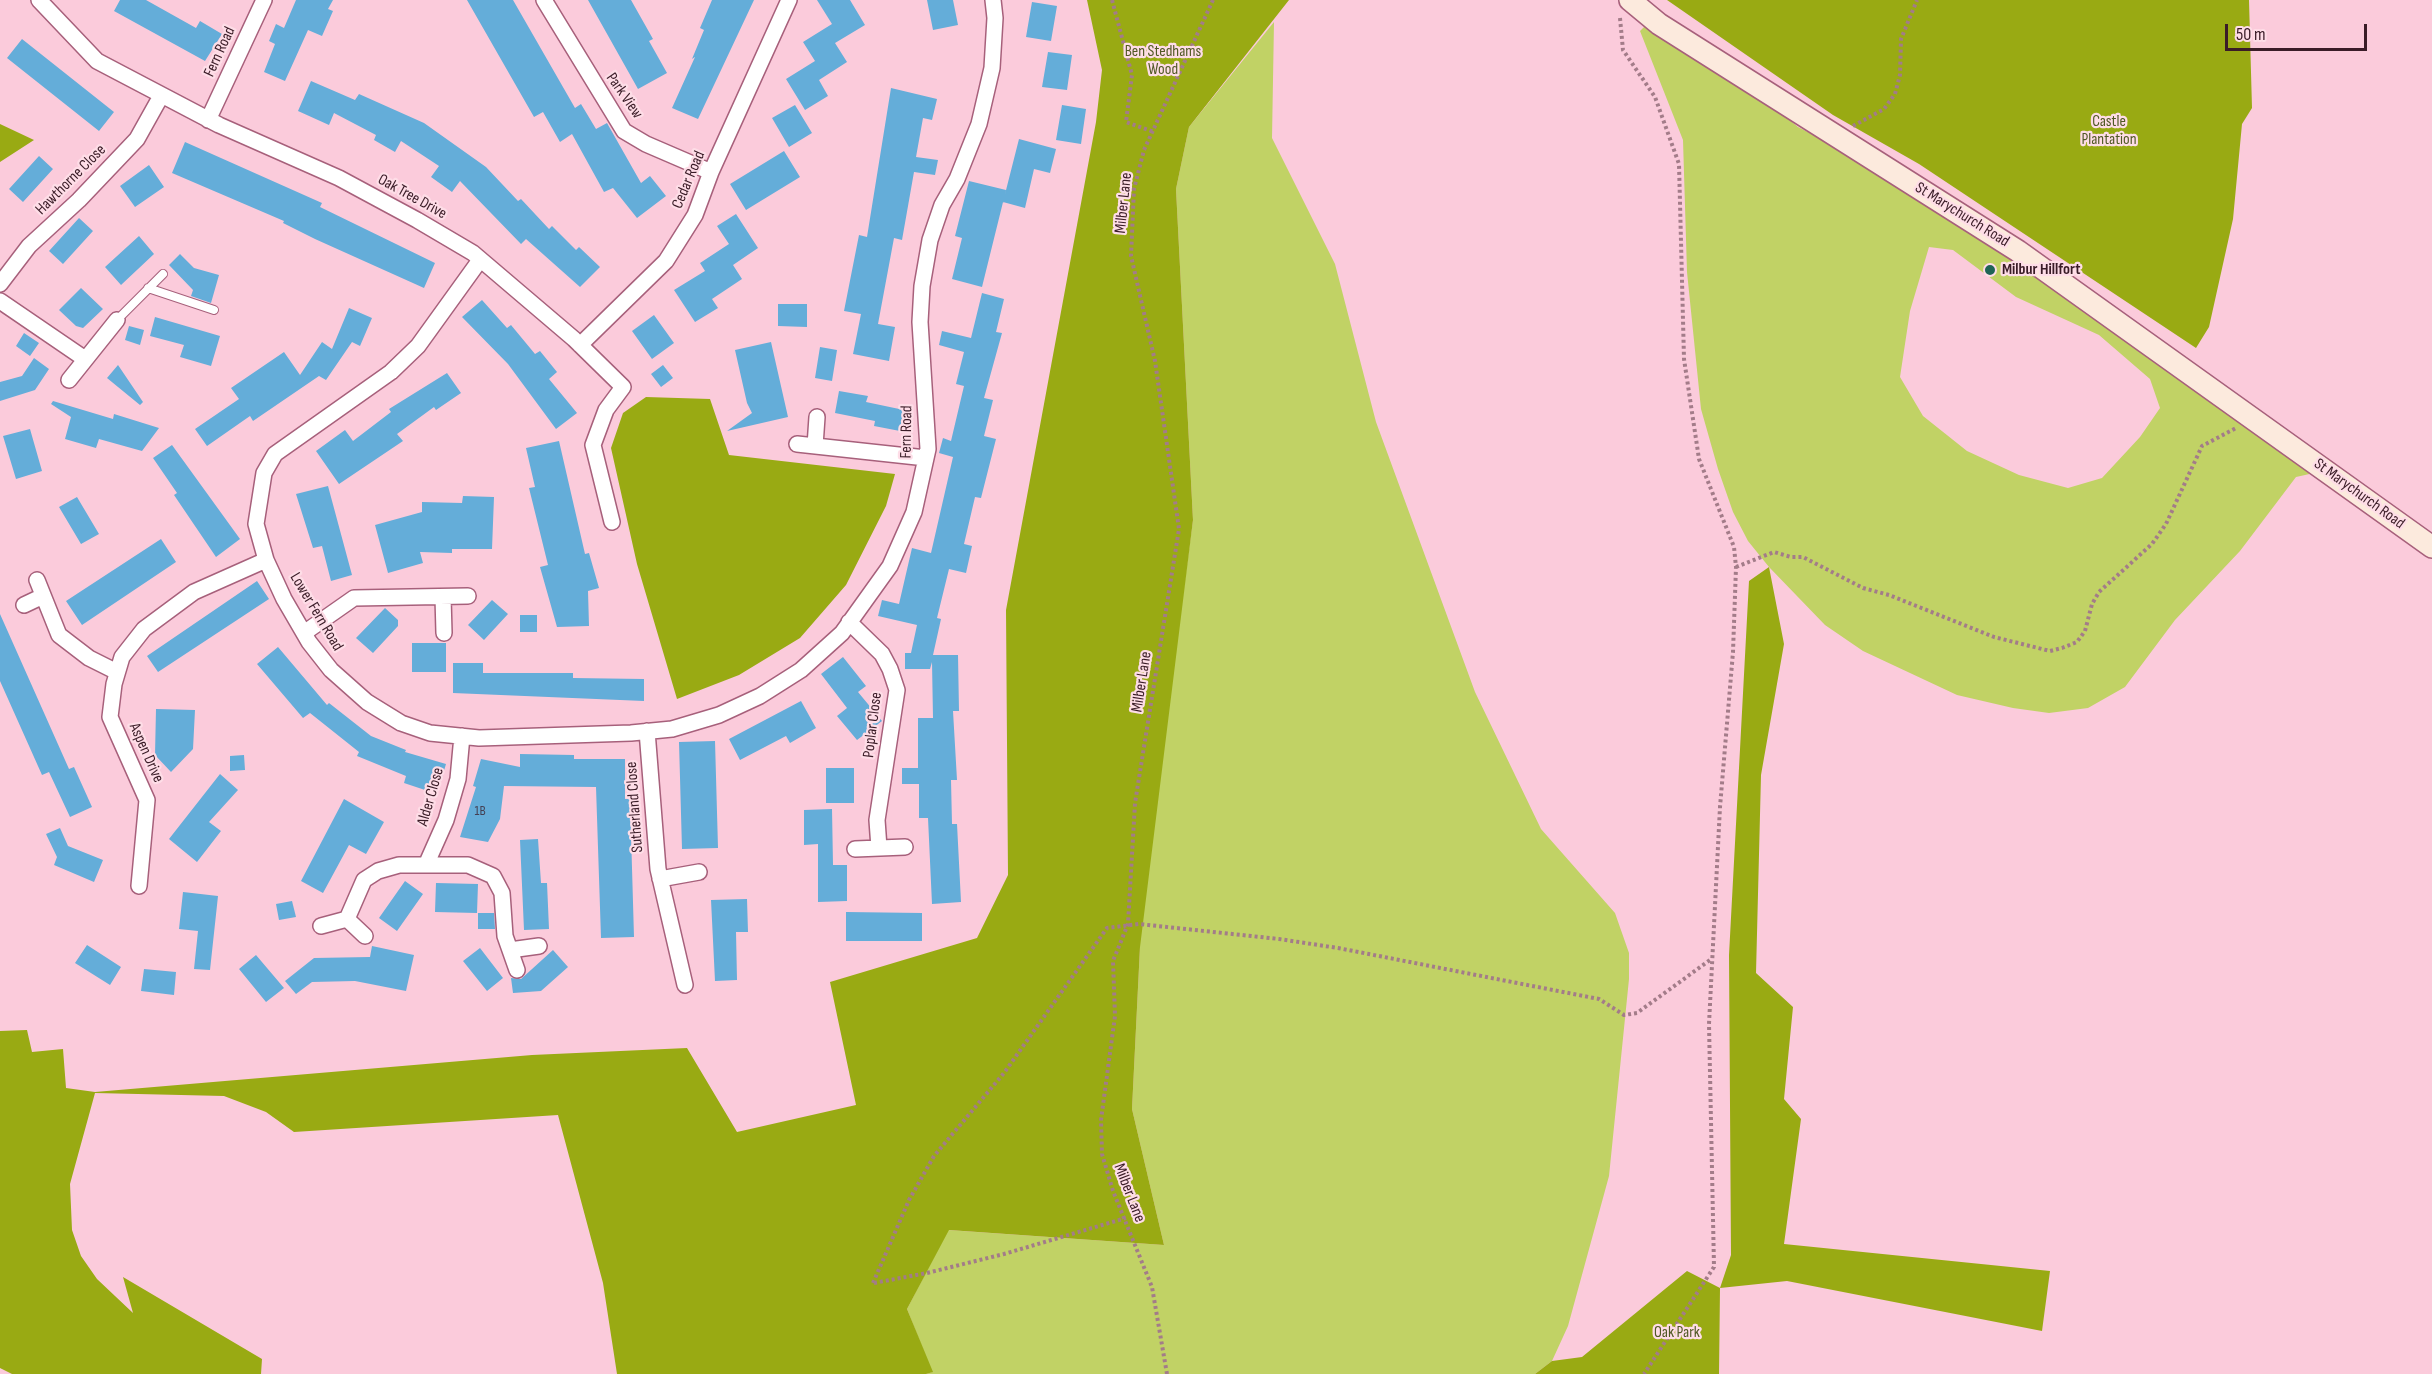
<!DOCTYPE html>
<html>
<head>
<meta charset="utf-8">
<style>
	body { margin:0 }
	#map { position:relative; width:2432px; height:1374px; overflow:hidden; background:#fbcbdb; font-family:"Sofia Sans Condensed",sans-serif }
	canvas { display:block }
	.scale { position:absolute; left:2225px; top:24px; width:142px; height:27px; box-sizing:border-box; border:3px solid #3a1c27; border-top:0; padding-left:8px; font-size:18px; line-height:21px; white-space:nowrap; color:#3a1c27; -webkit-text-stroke:4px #fedde7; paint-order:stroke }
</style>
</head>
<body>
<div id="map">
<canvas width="2432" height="1374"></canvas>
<div class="scale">50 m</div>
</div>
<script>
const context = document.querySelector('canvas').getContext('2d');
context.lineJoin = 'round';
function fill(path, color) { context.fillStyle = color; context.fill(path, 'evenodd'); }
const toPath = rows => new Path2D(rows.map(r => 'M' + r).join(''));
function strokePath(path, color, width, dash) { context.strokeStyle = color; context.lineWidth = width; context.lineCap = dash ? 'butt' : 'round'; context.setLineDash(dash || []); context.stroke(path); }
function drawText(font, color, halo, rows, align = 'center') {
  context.font = font + ' "Sofia Sans Condensed",sans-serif'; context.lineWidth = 4.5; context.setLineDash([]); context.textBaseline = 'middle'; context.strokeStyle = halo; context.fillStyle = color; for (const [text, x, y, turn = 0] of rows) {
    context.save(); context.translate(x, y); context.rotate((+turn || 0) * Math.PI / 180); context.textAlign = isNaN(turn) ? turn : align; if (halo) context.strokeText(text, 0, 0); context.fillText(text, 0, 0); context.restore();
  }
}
fill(toPath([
	[1274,22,1272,138,1335,264,1376,422,1475,692,1541,829,1615,913,1629,953,1629,979,1609,1176,1568,1326,1552,1361,1535,1374,926,1374,932,1372,907,1309,948,1230,1164,1245,1132,1109,1140,947,1139,924,1193,520,1176,189,1189,127],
	[1647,24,1741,80,1798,127,1880,169,1922,195,2314,473,2296,477,2240,551,2175,620,2125,687,2088,708,2049,713,2013,708,1957,695,1863,651,1825,625,1769,567,1748,541,1733,512,1718,469,1701,409,1687,272,1683,140,1640,31],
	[1929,247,1953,250,2016,297,2099,335,2150,379,2160,408,2140,437,2102,478,2068,488,2019,475,1967,451,1923,416,1900,377,1910,311]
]), '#c1d265');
fill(toPath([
	[1087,0,1289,0,1189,127,1176,189,1193,520,1140,947,1132,1109,1164,1245,949,1230,907,1309,933,1372,926,1374,617,1374,603,1283,558,1115,294,1132,266,1112,224,1096,95,1093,70,1184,72,1230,81,1256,97,1279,133,1313,123,1277,262,1359,261,1374,12,1374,0,1368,0,1031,27,1030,32,1052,63,1049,66,1088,95,1092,532,1055,687,1048,737,1132,856,1105,830,982,977,938,1008,875,1006,610,1096,122,1102,70],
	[1667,0,2249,0,2252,108,2242,124,2233,219,2209,327,2196,348,1919,164,1833,115],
	[0,124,34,140,0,162],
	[646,397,710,399,729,455,895,474,886,506,846,585,800,638,739,675,677,699,637,564,611,448,623,413],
	[1769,567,1784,644,1761,775,1756,973,1793,1007,1784,1099,1801,1119,1784,1244,2050,1271,2042,1331,1787,1281,1720,1288,1719,1374,1535,1374,1552,1361,1582,1357,1687,1271,1720,1288,1731,1255,1729,955,1749,581]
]), '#99aa13');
fill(toPath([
	[120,0,146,0,196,28,200,21,222,34,205,61,114,11],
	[296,0,333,0,328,9,333,11,322,36,308,30,285,81,264,72,275,44,269,41,276,24,284,28],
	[467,0,513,0,575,108,581,104,596,129,607,123,641,183,650,176,666,196,637,218,613,188,604,192,572,134,560,142,543,112,534,117],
	[588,0,631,0,653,39,649,41,667,73,638,89],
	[712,0,754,0,698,119,672,108,695,57,692,59,704,30,700,28],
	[817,0,850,0,865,25,835,43,847,62,819,80,828,96,805,110,786,79,815,61,803,42,832,24],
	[927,0,953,0,958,25,933,30],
	[1032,2,1057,6,1051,41,1026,37],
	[22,39,114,112,99,131,7,58],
	[1048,52,1072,55,1067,90,1042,87],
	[311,81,355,100,359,94,424,123,486,167,518,201,521,199,549,229,552,226,576,250,579,247,600,267,580,287,526,239,521,244,460,181,452,192,431,177,439,166,401,141,395,152,374,140,376,135,334,113,329,125,298,111],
	[891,88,937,99,932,120,923,118,916,157,938,160,935,175,914,172,902,240,894,238,878,324,895,327,889,361,853,354,861,314,844,311,859,235,867,237],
	[795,105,812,133,789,147,772,118],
	[1062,105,1086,109,1081,144,1056,140],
	[1019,139,1056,149,1050,173,1034,169,1025,208,1003,202],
	[185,142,322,203,320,207,435,263,424,288,315,239,283,223,284,221,172,173],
	[784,151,800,177,746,210,730,184],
	[39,156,53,169,23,202,9,189],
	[149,165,164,187,135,207,120,186],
	[969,181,1006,190,982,287,952,279,962,238,955,236],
	[736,214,758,248,733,265,742,279,712,299,718,308,695,322,674,290,705,271,700,263,729,244,717,226],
	[79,218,93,231,63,264,49,251],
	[139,236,154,254,121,285,105,267],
	[180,254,194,268,219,275,211,303,191,296,193,290,169,265],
	[81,288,103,309,83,328,76,326,59,310],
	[982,293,1004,299,996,332,1002,333,984,398,993,400,984,436,996,439,981,498,975,497,964,544,972,546,966,573,949,569,937,618,941,619,933,655,958,655,959,711,953,711,957,780,951,780,952,824,957,824,961,902,932,904,928,818,919,818,919,784,902,784,902,768,918,768,918,718,933,718,932,662,930,669,905,669,905,653,911,653,917,625,878,616,882,600,899,604,912,548,931,553,953,457,939,453,943,438,951,441,964,386,956,384,964,352,939,345,942,331,971,338],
	[482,300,507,328,511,325,535,354,540,351,557,372,549,379,577,413,556,429,508,364,462,317],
	[778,304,807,304,807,327,778,326],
	[349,308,372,318,360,346,352,342,326,380,319,376,253,421,250,416,207,446,195,429,239,399,231,388,284,352,300,375,322,342,332,349],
	[654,315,674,343,652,359,632,331],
	[155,317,220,336,211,366,180,357,184,345,150,336],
	[129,326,144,330,140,345,125,340],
	[24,333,39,343,30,356,16,346],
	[771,342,788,417,727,431,752,413,747,403,735,350],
	[820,347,837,350,832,381,815,378],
	[34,358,49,369,35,390,0,401,0,382,22,376],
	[118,365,143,402,140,405,107,378],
	[663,365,673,378,661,387,651,374],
	[447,373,461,393,436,410,434,407,397,434,403,441,339,484,316,451,345,430,353,441,391,412,389,409],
	[839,391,868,396,866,402,904,410,900,431,874,426,875,421,835,413],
	[53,401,113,419,114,414,159,428,142,451,99,439,96,448,65,439,71,417,51,404],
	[30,429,42,471,16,479,3,436],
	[559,441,585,554,589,553,599,588,588,591,589,626,557,627,540,567,548,565,529,488,535,487,526,448],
	[172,445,240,539,216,557,174,495,177,493,153,458],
	[328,486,352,575,331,581,322,546,313,548,296,494],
	[463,496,494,497,492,549,452,549,452,553,420,552,423,563,388,573,375,525,422,512,422,502,462,503],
	[77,497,99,534,81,544,59,507],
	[161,539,176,562,82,625,66,601],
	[257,581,269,599,158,672,147,656],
	[492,600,508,614,484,640,468,625],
	[385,608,398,620,398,626,373,653,356,638],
	[0,614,69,769,74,767,92,807,70,817,49,772,42,775,0,681],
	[520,615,537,615,537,632,520,632],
	[412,643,446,643,446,672,412,672],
	[278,647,327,705,329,703,371,736,406,750,405,752,446,764,437,794,404,783,406,776,357,756,359,752,310,713,303,718,257,664],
	[843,657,866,686,858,692,882,721,857,740,837,716,847,708,821,674],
	[453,663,483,663,483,673,573,673,573,678,644,679,644,701,453,693],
	[801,701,816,728,790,743,786,736,740,760,729,739],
	[156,709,195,710,193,749,171,772,155,755],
	[715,741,718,848,682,849,679,742],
	[520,754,574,755,574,759,625,759,625,799,630,799,634,937,601,938,596,787,504,786,500,819,488,842,460,837,476,787,473,786,481,759,520,767],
	[244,755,245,770,230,771,230,756],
	[826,768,854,768,854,803,826,803],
	[220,774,238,790,209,822,221,831,197,862,169,839],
	[344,799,384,822,366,854,349,845,323,893,301,881],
	[832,809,833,865,847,865,847,901,818,902,818,844,804,845,804,810],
	[60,828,68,846,103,860,94,882,54,865,57,857,46,834],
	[538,839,541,883,547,883,549,929,524,930,520,840],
	[405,881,423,894,397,931,379,918],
	[436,883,478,884,477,913,435,912],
	[183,892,218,896,210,970,194,969,198,931,179,929],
	[747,899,748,932,736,932,737,980,715,981,711,900],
	[292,901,296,917,279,920,276,904],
	[846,912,922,913,922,941,846,941],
	[478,913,494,913,495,929,478,929],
	[87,945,121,967,110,985,75,963],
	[372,946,414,955,406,991,355,981,312,982,296,994,285,981,314,958,370,957],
	[480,948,503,978,487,991,463,961],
	[553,950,568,967,541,991,513,993,511,978,521,979],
	[256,955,284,988,266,1002,239,969],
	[144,969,176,972,174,995,141,991]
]), '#64add9');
const lane = toPath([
	[148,288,214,310],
	[117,320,163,274]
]);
const street = toPath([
	[39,0,97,61,219,125,339,178,417,220,473,253,574,339,623,387,606,410,593,445,612,522],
	[544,0,624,131,646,144,711,172],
	[208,120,264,0],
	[480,260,418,346,391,372,275,454,264,473,256,524,266,560,284,599,309,642,331,670,367,702,401,723,430,733,479,738,631,733,672,729,719,715,760,696,801,670,842,633,890,566,914,512,928,449,920,322,922,286,930,240,942,205,957,179,979,124,992,68,995,18,993,0],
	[0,284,29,246,79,200,137,139,161,96],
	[0,301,85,359],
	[580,345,666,261,695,215,711,172,789,0],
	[69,380,117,320],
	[797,444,926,458],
	[815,446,817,417],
	[37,580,59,635,89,658,117,672],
	[443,597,444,633],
	[24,605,43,596],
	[849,622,882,654,890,669,897,690,877,820,879,848],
	[304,633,354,598,468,596],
	[647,731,658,869,685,985],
	[855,849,905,847],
	[426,865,446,820,458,779,462,736],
	[660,879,699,872],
	[139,886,147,800,110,717,114,684,122,657,144,629,194,592,266,560],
	[321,926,347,919],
	[365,936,347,919,364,880,378,871,399,865,468,865,493,876,502,893,505,936,517,970],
	[510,950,539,946]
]);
const secondary = toPath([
	[1630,0,1659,24,2018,251,2432,547]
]);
strokePath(lane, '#a7607b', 10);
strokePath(street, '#a7607b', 18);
strokePath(secondary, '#a7607b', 24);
strokePath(toPath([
	[1112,0,1132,75,1126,122,1154,132],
	[1620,18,1623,50,1655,97,1679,164,1684,359,1699,459,1734,547,1736,567,1733,652,1720,807,1709,1024,1714,1267,1644,1374],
	[1853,126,1884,109,1895,94,1900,75,1901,39,1917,0],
	[1736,567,1774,552,1791,557,1803,557,1863,588,1889,595,1994,637,2050,651,2062,648,2077,642,2085,631,2092,604,2099,592,2152,544,2166,524,2202,446,2236,428],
	[873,1283,909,1200,934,1156,1004,1073,1107,928,1139,924,1279,939,1338,948,1599,999,1624,1015,1637,1013,1710,960],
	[874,1283,927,1273,1004,1254,1126,1218],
	[1167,1374,1152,1287,1113,1191,1102,1154,1101,1120,1115,1016,1113,961,1128,924,1135,803,1179,529,1155,361,1131,256,1134,189,1144,150,1213,0]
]), '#a37c89', 4, [3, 3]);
strokePath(lane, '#fff', 8);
strokePath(street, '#fff', 15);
strokePath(secondary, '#fceadd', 21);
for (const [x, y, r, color] of [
	[1990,270,6,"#1f6456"]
]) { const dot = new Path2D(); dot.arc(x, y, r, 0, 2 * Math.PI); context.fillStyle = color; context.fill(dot); strokePath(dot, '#fedde7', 2); }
drawText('14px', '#444054', null, [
	["1B",480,811]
]);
drawText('16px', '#3a1c27', '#fedde7', [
	["Fern Road",220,52,-65],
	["Park View",624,96,55],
	["Hawthorne Close",71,180,-45],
	["Cedar Road",689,180,-67],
	["Oak Tree Drive",412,197,29],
	["Milber Lane",1124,203,-84],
	["St Marychurch Road",1962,215,32],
	["Fern Road",907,432,-89],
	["St Marychurch Road",2359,494,36],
	["Lower Fern Road",316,612,59],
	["Milber Lane",1142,682,-81],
	["Poplar Close",873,725,-83],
	["Aspen Drive",146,753,66],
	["Alder Close",431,797,-74],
	["Sutherland Close",635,807,-94],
	["Milber Lane",1129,1193,69]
]);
drawText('16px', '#515925', '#fedde7', [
	["Ben Stedhams",1163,52],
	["Wood",1163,70],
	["Castle",2109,122],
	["Plantation",2109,140],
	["Oak Park",1677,1333]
]);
drawText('bold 16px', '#3a1c27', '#fedde7', [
	["Milbur Hillfort",2002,270]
], 'left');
</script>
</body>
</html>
